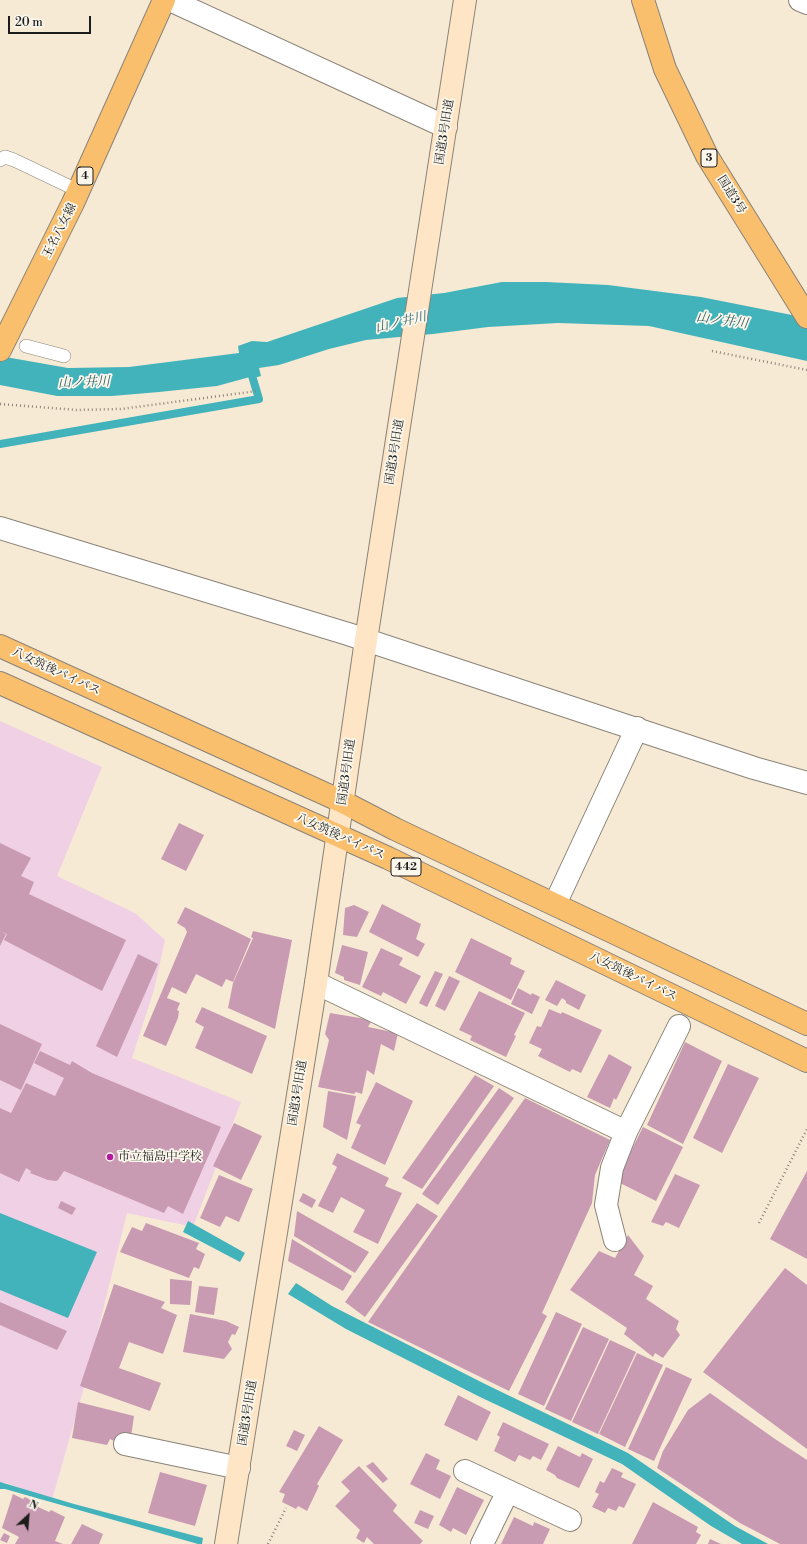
<!DOCTYPE html>
<html>
<head>
<meta charset="utf-8">
<style>
	body { margin:0 }
	#map { position:relative; width:807px; height:1544px; overflow:hidden; background:#f7ead5; font-family:"Libre Bodoni",serif }
	canvas { display:block }
	.north { position:absolute; left:8px; top:1496px; width:40px; height:40px; -webkit-text-stroke:3px #fbf7ec; paint-order:stroke; rotate:26deg; font-size:11px; font-weight:700; line-height:16px; text-align:center; color:#1c1c1c }
	.north::after { content:''; display:block; margin:auto; width:14px; height:18px; background:#1c1c1c; clip-path:polygon(50% 0,100% 100%,50% 72%,0 100%) }
	.scale { position:absolute; left:8px; top:16px; width:83px; height:18px; box-sizing:border-box; border:2px solid #1c1c1c; border-top:0; padding-left:5px; font-size:12px; line-height:14px; white-space:nowrap; color:#1c1c1c; -webkit-text-stroke:3px #fbf7ec; paint-order:stroke }
</style>
</head>
<body>
<div id="map">
<canvas width="807" height="1544"></canvas>
<div class="north">N</div>
<div class="scale">20 m</div>
</div>
<script>
const context = document.querySelector('canvas').getContext('2d');
context.lineJoin = 'round';
function fill(path, color) { context.fillStyle = color; context.fill(path, 'evenodd'); }
const toPath = rows => new Path2D(rows.map(r => 'M' + r).join(''));
function strokePath(path, color, width, dash) { context.strokeStyle = color; context.lineWidth = width; context.lineCap = dash ? 'butt' : 'round'; context.setLineDash(dash || []); context.stroke(path); }
function drawText(font, color, halo, rows, align = 'center') {
  context.font = font + ' "Libre Bodoni","Noto Serif JP",serif'; context.lineWidth = 3.5; context.setLineDash([]); context.textBaseline = 'middle'; context.strokeStyle = halo; context.fillStyle = color; for (const [text, x, y, turn = 0] of rows) {
    context.save(); context.translate(x, y); context.rotate((+turn || 0) * Math.PI / 180); context.textAlign = isNaN(turn) ? turn : align; if (halo) context.strokeText(text, 0, 0); context.fillText(text, 0, 0); context.restore();
  }
}
fill(toPath([
	[0,721,102,767,57,876,135,913,165,940,154,990,132,1058,241,1102,193,1227,127,1213,83,1391,52,1500,6,1483,0,1484]
]), '#f0d0e5');
fill(toPath([
	[502,282,546,282,608,285,701,297,807,318,807,361,649,326,558,323,488,327,433,334,366,340,329,349,279,365,259,368,261,376,251,379,250,377,217,386,159,392,112,396,57,396,0,385,0,356,68,368,129,367,239,353,238,346,252,341,267,342,397,298,444,293],
	[0,1213,97,1252,68,1318,0,1290],
	[188,1221,245,1253,240,1262,183,1232],
	[296,1283,332,1306,485,1384,628,1453,735,1526,768,1544,742,1544,711,1526,622,1464,480,1397,346,1329,288,1294],
	[0,1482,74,1504,203,1538,202,1544,198,1544,5,1489,0,1489]
]), '#43b3bb');
strokePath(toPath([
	[0,444,259,399,250,369]
]), '#43b3bb', 8);
fill(toPath([
	[179,823,204,835,186,871,161,859],
	[0,843,31,858,21,876,34,882,29,894,126,940,102,991,4,940,7,934,0,931],
	[382,904,421,924,416,939,425,944,418,957,369,932],
	[354,905,369,912,357,937,343,935,345,908],
	[185,907,251,939,233,982,226,979,222,987,196,974,186,994,172,987,167,998,180,1003,177,1010,179,1011,178,1018,166,1046,143,1036,187,932,185,928,177,923],
	[0,931,6,934,0,946],
	[253,931,292,940,275,1029,228,1008,233,983,253,938,251,937],
	[471,938,512,958,510,964,525,971,511,1000,455,972],
	[342,945,368,952,360,985,344,980,344,977,335,973],
	[381,948,403,958,399,965,421,976,406,1004,383,992,381,996,362,987],
	[138,954,158,964,117,1057,96,1046],
	[435,971,443,974,427,1007,419,1003],
	[449,976,460,981,445,1011,435,1006],
	[556,980,586,995,579,1010,566,1003,566,1001,562,998,557,1006,545,1000],
	[518,988,531,995,532,993,540,997,532,1014,511,1004],
	[479,991,525,1013,514,1035,516,1036,506,1057,470,1040,472,1036,459,1030],
	[202,1007,267,1036,252,1074,195,1048,204,1027,195,1022],
	[549,1009,561,1014,562,1012,602,1030,581,1073,572,1069,570,1072,538,1056,542,1049,529,1043,537,1026,541,1027],
	[330,1013,372,1020,368,1027,398,1033,394,1051,381,1044,374,1075,367,1070,362,1094,356,1092,354,1094,318,1087,329,1040,325,1034],
	[0,1024,42,1044,21,1090,0,1080],
	[685,1042,722,1061,683,1144,647,1125],
	[40,1051,70,1065,72,1061,92,1073,221,1127,183,1214,168,1206,164,1213,64,1171,58,1180,56,1181,48,1180,30,1173,31,1171,26,1168,19,1182,0,1173,0,1108,11,1113,26,1083,55,1096,64,1078,34,1063],
	[609,1054,632,1067,616,1100,614,1098,610,1108,587,1097],
	[728,1064,759,1078,722,1153,693,1138],
	[475,1075,494,1086,422,1189,402,1178],
	[376,1082,413,1101,385,1165,351,1148,361,1125,356,1123],
	[499,1088,514,1098,438,1205,422,1194],
	[328,1091,356,1096,347,1140,323,1127],
	[525,1098,610,1140,595,1175,592,1203,542,1313,547,1316,509,1391,368,1322],
	[234,1123,262,1136,241,1180,213,1166],
	[643,1127,683,1147,656,1201,616,1181],
	[337,1153,389,1178,385,1186,402,1193,378,1244,353,1232,365,1210,341,1197,333,1213,318,1206,337,1167,332,1164],
	[807,1171,807,1259,770,1239],
	[675,1174,700,1185,679,1228,666,1222,663,1226,651,1222],
	[219,1175,253,1189,239,1222,226,1216,220,1227,200,1218],
	[303,1193,316,1200,312,1208,299,1201],
	[61,1201,76,1208,72,1215,58,1208],
	[417,1203,438,1216,365,1317,345,1302],
	[297,1211,369,1252,355,1273,294,1236],
	[146,1223,199,1243,196,1249,205,1254,199,1269,194,1267,189,1278,120,1252,132,1227,142,1231],
	[628,1235,644,1256,634,1275,653,1286,646,1299,679,1321,676,1329,680,1335,663,1358,655,1353,653,1357,624,1334,627,1328,570,1290,599,1251,615,1258],
	[292,1239,352,1276,343,1291,288,1261],
	[785,1268,807,1285,807,1449,703,1372],
	[170,1279,192,1281,190,1305,170,1304],
	[114,1284,165,1302,161,1308,177,1315,163,1354,129,1342,119,1368,161,1383,150,1411,80,1386],
	[199,1286,218,1288,214,1315,195,1312],
	[0,1302,67,1331,57,1350,0,1325],
	[556,1312,582,1324,544,1406,518,1394],
	[190,1314,226,1321,239,1327,235,1335,232,1334,228,1342,232,1349,224,1359,183,1352],
	[583,1327,609,1339,571,1421,545,1409],
	[610,1340,636,1352,598,1434,572,1422],
	[637,1353,663,1365,625,1447,599,1434],
	[666,1367,692,1379,654,1461,628,1449],
	[710,1393,775,1439,807,1460,807,1544,780,1544,740,1523,657,1468,663,1451,688,1410],
	[458,1395,491,1412,477,1441,444,1425],
	[78,1402,134,1416,131,1437,116,1442,110,1439,107,1445,72,1438],
	[503,1422,549,1444,541,1460,533,1456,530,1460,519,1455,515,1462,494,1451,500,1437,497,1435],
	[319,1426,343,1440,317,1484,319,1486,307,1511,298,1506,296,1509,282,1502,285,1494,279,1492],
	[294,1430,305,1435,297,1451,286,1446],
	[558,1446,580,1457,582,1453,593,1459,579,1488,557,1478,555,1475,546,1470],
	[426,1453,440,1460,436,1469,451,1476,440,1499,410,1484],
	[373,1462,388,1479,383,1483,366,1466],
	[359,1466,397,1505,393,1511,423,1541,420,1544,374,1544,367,1537,364,1543,356,1538,360,1530,335,1506,350,1491,341,1482],
	[612,1468,623,1473,621,1477,636,1484,624,1508,619,1506,616,1511,608,1508,605,1513,592,1507,599,1494,595,1492,600,1481,604,1483],
	[160,1472,207,1485,195,1526,148,1513],
	[457,1487,484,1500,466,1535,453,1528,451,1532,439,1525],
	[13,1494,23,1499,25,1497,37,1503,36,1506,49,1512,51,1510,65,1517,55,1541,63,1544,15,1544,19,1537,2,1528],
	[653,1502,698,1527,696,1532,701,1535,696,1544,632,1544],
	[420,1510,434,1516,428,1529,414,1523],
	[514,1517,533,1526,534,1522,550,1529,543,1544,501,1544],
	[82,1524,103,1534,99,1544,71,1544],
	[4,1533,10,1536,7,1543,0,1540],
	[710,1539,721,1544,708,1544]
]), '#c99bb2');
const lane = toPath([
	[0,160,5,157,14,160,79,191],
	[26,346,64,356]
]);
const street = toPath([
	[170,0,446,127],
	[800,0,807,3],
	[0,528,348,634,754,768,807,783],
	[555,904,637,728],
	[316,983,626,1132,679,1026],
	[615,1240,606,1205,612,1168,626,1132],
	[125,1444,239,1468],
	[465,1471,570,1520],
	[482,1544,508,1491]
]);
const secondary = toPath([
	[226,1544,316,983,366,640,465,0]
]);
const primary = toPath([
	[0,350,73,203,164,0]
]);
const highway = toPath([
	[643,0,665,69,707,156,807,317],
	[0,646,343,802,395,829,807,1024],
	[0,683,388,858,807,1061]
]);
strokePath(lane, '#8a8378', 14);
strokePath(street, '#8a8378', 24);
strokePath(secondary, '#8a8378', 24);
strokePath(primary, '#8a8378', 24);
strokePath(highway, '#8a8378', 24);
strokePath(toPath([
	[712,351,807,370],
	[0,404,77,410,121,409,257,391],
	[759,1223,807,1129],
	[268,1544,286,1508]
]), '#8a8378', 2.5, [1, 3]);
strokePath(lane, '#fff', 13);
strokePath(street, '#fff', 22);
strokePath(secondary, '#fde5c5', 22);
strokePath(primary, '#f9bf6d', 22);
strokePath(highway, '#f9bf6d', 22);
for (const [x, y, r, color] of [
	[110,1157,4,"#b5179e"]
]) { const dot = new Path2D(); dot.arc(x, y, r, 0, 2 * Math.PI); context.fillStyle = color; context.fill(dot); strokePath(dot, '#fbf7ec', 1.5); }
for (const [x, y, w] of [
	[709,158,16],
	[85,176,16],
	[406,867,30]
]) { const box = new Path2D(); box.roundRect(x - w / 2, y - 9, w, 18, 3); context.fillStyle = '#fbf7ec'; context.fill(box); strokePath(box, '#1c1c1c', 1); }
drawText('bold 11px', '#1c1c1c', null, [
	["3",709,158],
	["4",85,176],
	["442",406,867]
]);
drawText('12px', '#1c1c1c', '#fbf7ec', [
	["国道3号旧道",445,132,-81],
	["国道3号",731,195,58],
	["玉名八女線",60,231,-63],
	["国道3号旧道",395,452,-81],
	["八女筑後バイパス",56,672,25],
	["国道3号旧道",347,772,-82],
	["八女筑後バイパス",340,837,24],
	["八女筑後バイパス",633,977,26],
	["国道3号旧道",298,1093,-81],
	["国道3号旧道",248,1413,-81]
]);
drawText('12px', '#1c1c1c', '#fbf7ec', [
	["市立福島中学校",118,1157]
], 'left');
drawText('italic 13px', '#2e6064', '#fbf7ec', [
	["山ノ井川",722,321,8],
	["山ノ井川",401,323,-13],
	["山ノ井川",84,383,-2]
]);
</script>
</body>
</html>
